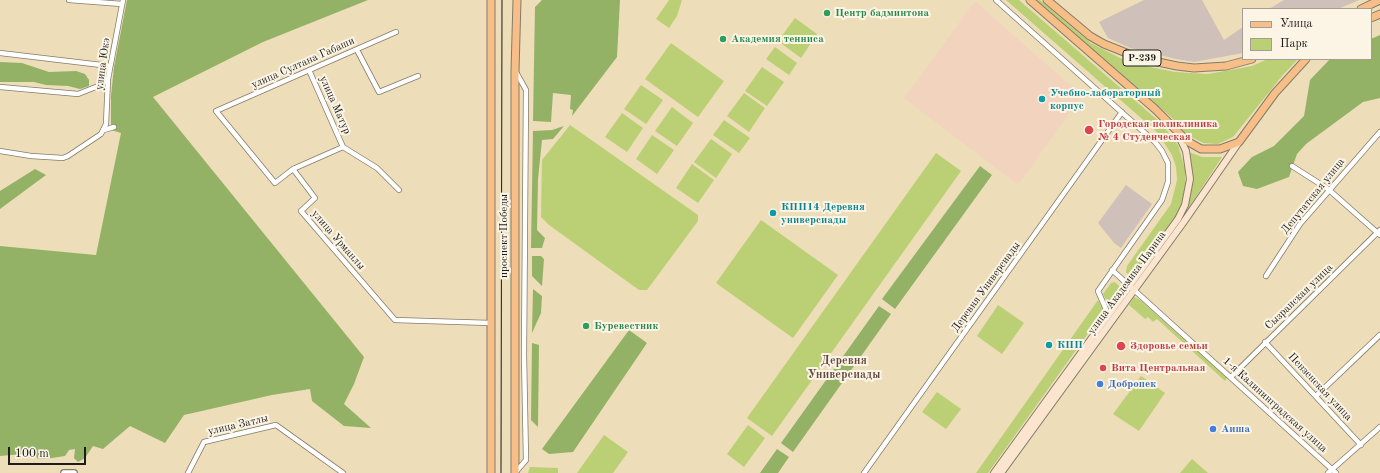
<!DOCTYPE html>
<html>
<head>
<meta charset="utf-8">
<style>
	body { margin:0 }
	#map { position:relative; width:1380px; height:473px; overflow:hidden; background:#edddb9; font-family:"Old Standard TT",serif }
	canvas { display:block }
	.legend { position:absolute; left:1242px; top:8px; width:130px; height:52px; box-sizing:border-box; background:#fcf5e5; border:1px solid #a29e95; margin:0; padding:5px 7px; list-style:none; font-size:12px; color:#1c1c1c }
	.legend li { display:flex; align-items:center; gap:8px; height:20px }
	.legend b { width:20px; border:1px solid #a29e95 }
	.scale { position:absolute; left:8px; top:447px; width:78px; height:18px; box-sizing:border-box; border:2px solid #1c1c1c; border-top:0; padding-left:5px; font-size:12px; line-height:14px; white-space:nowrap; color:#1c1c1c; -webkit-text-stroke:3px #fcf5e5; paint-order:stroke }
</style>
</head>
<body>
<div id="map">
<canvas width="1380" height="473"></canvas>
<ul class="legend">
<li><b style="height:5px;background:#f7be87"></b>Улица</li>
<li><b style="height:11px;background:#bbd074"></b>Парк</li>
</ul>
<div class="scale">100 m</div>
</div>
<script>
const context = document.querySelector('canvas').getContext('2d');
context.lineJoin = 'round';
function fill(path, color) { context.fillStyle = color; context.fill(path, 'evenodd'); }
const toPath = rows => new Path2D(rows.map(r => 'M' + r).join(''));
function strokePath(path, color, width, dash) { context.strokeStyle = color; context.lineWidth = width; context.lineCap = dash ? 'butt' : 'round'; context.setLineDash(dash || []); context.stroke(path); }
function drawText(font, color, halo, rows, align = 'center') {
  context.font = font + ' "Old Standard TT",serif'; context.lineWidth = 4; context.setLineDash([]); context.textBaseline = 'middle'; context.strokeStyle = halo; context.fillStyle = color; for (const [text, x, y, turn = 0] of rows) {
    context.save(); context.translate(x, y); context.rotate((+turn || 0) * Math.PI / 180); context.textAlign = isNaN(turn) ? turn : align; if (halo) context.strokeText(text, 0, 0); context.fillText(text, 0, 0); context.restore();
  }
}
fill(toPath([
	[975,1,1082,96,1018,185,904,98]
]), '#f2d4be');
fill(toPath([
	[1144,0,1202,0,1224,40,1243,27,1243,53,1194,62,1176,59,1130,48,1108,38,1099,22],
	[1284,0,1359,0,1338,9,1269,9],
	[1126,185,1152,204,1121,248,1114,243,1098,223]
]), '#cfc0ba');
fill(toPath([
	[669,0,682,0,677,16,669,28,656,19],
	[1006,0,1019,0,1161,123,1178,145,1185,169,1185,184,1182,204,1175,219,1132,275,1126,273,1127,266,1171,204,1177,180,1176,167,1172,155,1157,132],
	[1036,0,1040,0,1091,43,1120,58,1145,66,1175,72,1208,74,1252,66,1268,59,1298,59,1282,76,1233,137,1218,144,1203,143,1186,134,1172,118],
	[795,18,817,34,801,58,778,41],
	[671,43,724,81,698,117,645,79],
	[775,47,797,63,789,75,766,59],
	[762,67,784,82,767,106,745,91],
	[641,85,663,100,646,124,624,109],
	[744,93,765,108,749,132,727,116],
	[672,107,693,123,677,146,655,131],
	[622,113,643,128,627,152,605,137],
	[724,120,750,138,739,153,713,135],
	[570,125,698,215,698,221,647,290,639,290,549,225,541,217,542,160],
	[652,135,674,150,657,174,636,159],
	[711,139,732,154,716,178,694,162],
	[1189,152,1202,157,1222,157,1188,209,1193,179],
	[936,153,961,171,772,436,747,418],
	[692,164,714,180,698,203,676,188],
	[761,220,838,275,793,338,716,283],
	[1115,282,1120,287,1120,290,1109,305,1103,294,1111,283],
	[1134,297,1140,300,1227,378,1225,381,1157,319,1153,322,1148,317,1145,319,1129,305],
	[1098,300,1104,311,988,473,976,473],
	[998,305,1024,323,1002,354,977,336],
	[1141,376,1165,393,1139,431,1113,414],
	[937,392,961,409,946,429,922,412],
	[748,425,765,438,744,467,727,454],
	[604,435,628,452,613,473,577,473],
	[1192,459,1208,473,1180,473],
	[530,467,558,468,558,473,528,473]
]), '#bbd074');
fill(toPath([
	[127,0,368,0,263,42,153,97,364,357,354,384,344,404,371,428,344,426,312,401,310,389,272,395,184,415,165,443,130,426,103,449,93,446,85,458,78,462,74,458,75,449,69,450,65,456,45,459,38,459,34,453,0,456,0,246,96,255,121,133,111,130,111,96,114,67],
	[542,0,620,0,617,57,572,116,573,110,570,109,571,95,553,93,551,122,533,121,535,7],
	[1380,35,1380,98,1363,102,1306,144,1297,154,1289,177,1257,189,1243,186,1238,172,1252,157,1274,146,1304,116,1310,80,1330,59,1371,59,1371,39],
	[0,62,22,63,49,72,76,71,85,74,89,80,89,86,80,89,68,86,46,85,34,82,0,82],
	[564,126,553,139,542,140,538,179,537,230,545,238,542,248,531,248,533,131,552,130],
	[980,166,992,175,895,309,882,299],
	[35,169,46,175,0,209,0,191],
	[532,256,541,256,544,259,542,286,532,276],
	[533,289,542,296,541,313,532,333],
	[879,306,891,314,793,452,781,443],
	[629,330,647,343,573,452,549,454,542,449],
	[532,343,539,345,538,427,531,420],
	[777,449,789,457,778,473,760,473]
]), '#94b266');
const minor = toPath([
	[69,0,122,4],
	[996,0,1155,142,1162,151,1168,163,1168,182,1162,200,1098,291,1108,314],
	[396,32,216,111,275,183,293,169,315,198,301,211,395,320,491,323],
	[357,50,379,92,418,76],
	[0,53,110,66],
	[309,70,343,147],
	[0,87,78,94,101,85,108,79],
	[104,130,114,127],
	[0,151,31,156,63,158,68,156,101,134,106,124,108,79,123,0],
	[1292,166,1328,189,1380,235],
	[293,169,343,147,377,168,399,190],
	[1112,270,1336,473],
	[1266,276,1300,224,1380,132],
	[1265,342,1361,445],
	[1231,377,1380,230],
	[1316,396,1380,335],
	[188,473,204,442,276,425,343,473],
	[515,473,526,460,524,355,526,90,516,72],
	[864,473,1122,112],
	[1328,473,1380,427]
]);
const tertiary = toPath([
	[64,473,74,473]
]);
const secondary = toPath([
	[994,473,1178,219,1185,205,1190,179,1186,151,1178,134],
	[1001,473,1183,223,1239,142]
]);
const primary = toPath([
	[491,0,491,473],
	[1030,0,1155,109,1187,141,1201,149,1220,149,1239,142,1275,93,1306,59],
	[1047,0,1090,36,1104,44,1139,58,1177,66,1194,68,1226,66,1252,59],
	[1361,9,1380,0],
	[1371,18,1380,14],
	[515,473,515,71,517,0]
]);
strokePath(minor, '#847c6a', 6);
strokePath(tertiary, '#847c6a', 8);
strokePath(secondary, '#847c6a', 8);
strokePath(primary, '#847c6a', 9);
strokePath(minor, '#fff', 4.5);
strokePath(tertiary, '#fff', 5.5);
strokePath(secondary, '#fce5cf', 6);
strokePath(primary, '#f7be87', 7);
strokePath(toPath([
	[501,473,502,0]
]), '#1c1c1c', 1);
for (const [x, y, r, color] of [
	[827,13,4,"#2e9e5b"],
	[723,39,4,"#2e9e5b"],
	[1042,99,4,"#0f9aa8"],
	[1089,130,5,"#e0444e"],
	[773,213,4,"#0f9aa8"],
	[586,326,4,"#2e9e5b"],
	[1049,345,4,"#0f9aa8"],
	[1121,346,5,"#e0444e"],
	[1103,368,4,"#e0444e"],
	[1100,384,4,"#3f7fe0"],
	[1213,429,4,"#3f7fe0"]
]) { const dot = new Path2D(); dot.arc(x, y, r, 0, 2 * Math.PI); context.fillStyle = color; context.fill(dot); strokePath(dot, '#fcf5e5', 1.5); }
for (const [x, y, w] of [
	[1142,58,38]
]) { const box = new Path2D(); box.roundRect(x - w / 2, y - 8, w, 16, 3); context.fillStyle = '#fcf5e5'; context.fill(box); strokePath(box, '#1c1c1c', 1); }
drawText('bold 10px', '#1c1c1c', null, [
	["Р-239",1142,58]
]);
drawText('bold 11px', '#27864d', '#fcf5e5', [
	["Центр бадминтона",835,13],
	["Академия тенниса",731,39],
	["Буревестник",594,326]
], 'left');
drawText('11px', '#1c1c1c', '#fcf5e5', [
	["улица Султана Габаши",303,63,-24],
	["улица Юкэ",103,64,-82],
	["улица Матур",335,105,66],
	["Депутатская улица",1313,196,-51],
	["проспект Победы",504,236,-90],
	["улица Урманлы",338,240,49],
	["улица Академика Парина",1127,283,-54],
	["Деревня Универсиады",986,287,-54],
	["Сызранская улица",1299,297,-44],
	["Пензенская улица",1320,387,47],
	["1-я Калининградская улица",1275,405,42],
	["улица Затлы",238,425,-13]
]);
drawText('bold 11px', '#0d838f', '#fcf5e5', [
	["Учебно-лабораторный",1050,93],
	["корпус",1050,106],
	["КПП14 Деревня",781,207],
	["универсиады",781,220],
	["КПП",1057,345]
], 'left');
drawText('bold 11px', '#be3a42', '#fcf5e5', [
	["Городская поликлиника",1098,124],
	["№ 4 Студенческая",1098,137],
	["Здоровье семьи",1130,346],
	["Вита Центральная",1111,368]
], 'left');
drawText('bold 11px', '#366cbe', '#fcf5e5', [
	["Добропек",1108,384],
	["Аиша",1221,429]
], 'left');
drawText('bold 12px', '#644942', '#fcf5e5', [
	["Деревня",844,361],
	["Универсиады",844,375]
]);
</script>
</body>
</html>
